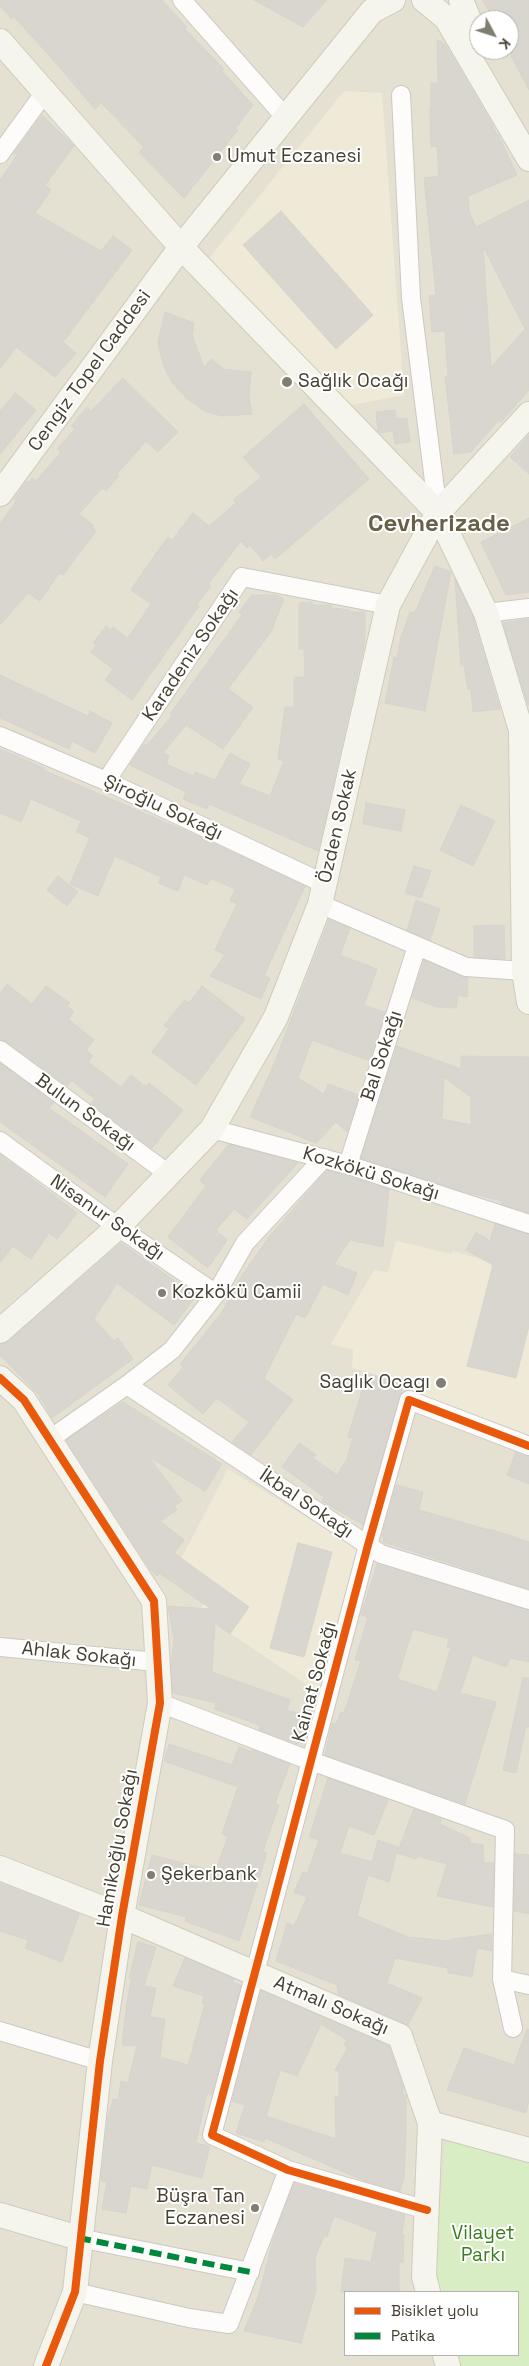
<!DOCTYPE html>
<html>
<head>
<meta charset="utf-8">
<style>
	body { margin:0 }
	#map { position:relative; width:529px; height:2366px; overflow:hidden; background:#efede6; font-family:"Space Grotesk",sans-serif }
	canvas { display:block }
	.legend { position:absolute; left:344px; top:2291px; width:175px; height:65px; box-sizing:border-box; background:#fff; border:1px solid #b5b3ad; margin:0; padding:6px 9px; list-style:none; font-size:15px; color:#454032 }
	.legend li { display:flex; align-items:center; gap:10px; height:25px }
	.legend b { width:25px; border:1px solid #b5b3ad }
	.north { position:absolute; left:469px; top:10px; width:50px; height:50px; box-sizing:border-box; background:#fff; border:1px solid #b5b3ad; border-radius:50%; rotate:130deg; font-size:14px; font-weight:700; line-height:20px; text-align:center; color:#454032 }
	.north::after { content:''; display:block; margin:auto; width:18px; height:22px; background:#807d71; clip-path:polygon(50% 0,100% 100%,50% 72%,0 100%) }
</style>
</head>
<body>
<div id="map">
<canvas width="529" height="2366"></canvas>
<ul class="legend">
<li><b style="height:6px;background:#e8590c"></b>Bisiklet yolu</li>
<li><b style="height:6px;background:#00873e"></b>Patika</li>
</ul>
<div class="north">K</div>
</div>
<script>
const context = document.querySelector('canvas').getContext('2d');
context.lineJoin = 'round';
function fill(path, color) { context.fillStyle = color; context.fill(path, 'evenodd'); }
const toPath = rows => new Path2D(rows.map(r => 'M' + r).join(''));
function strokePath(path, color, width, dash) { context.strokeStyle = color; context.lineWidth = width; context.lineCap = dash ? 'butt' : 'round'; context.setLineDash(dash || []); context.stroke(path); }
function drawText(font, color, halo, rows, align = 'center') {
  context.font = font + ' "Space Grotesk",sans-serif'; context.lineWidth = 4; context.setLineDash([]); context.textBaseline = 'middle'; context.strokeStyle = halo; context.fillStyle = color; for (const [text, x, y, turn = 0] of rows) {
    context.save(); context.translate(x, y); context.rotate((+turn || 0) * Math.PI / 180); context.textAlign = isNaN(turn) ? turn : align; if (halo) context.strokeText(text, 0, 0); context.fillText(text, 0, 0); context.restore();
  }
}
fill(toPath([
	[0,0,529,0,529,2366,0,2366],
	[479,20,509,20,509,50,479,50],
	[345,2292,518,2292,518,2355,345,2355]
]), '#e4e1d3');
fill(toPath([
	[344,91,382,93,404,395,347,406,206,262],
	[396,1241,452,1254,453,1251,529,1273,529,1438,409,1389,409,1384,352,1368,353,1350,331,1344,374,1270,388,1272],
	[228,1469,362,1551,323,1696,199,1612,203,1604,170,1580]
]), '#eeead7');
fill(toPath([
	[456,2138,529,2153,529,2366,458,2366,455,2355,518,2355,518,2292,440,2292,435,2274,445,2146]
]), '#d8edc3');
const building = toPath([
	[0,0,162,0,187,27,185,29,224,69,222,71,253,105,236,128,238,130,184,198,139,152,144,147,101,103,95,109,48,54,14,17,12,19,0,6,0,0],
	[254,0,327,0,303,27,254,0],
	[483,0,529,0,529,90,509,52,509,20,493,20,483,0],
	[437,40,445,44,491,122,497,135,498,134,517,175,468,196,469,211,476,227,529,200,529,390,501,422,499,420,471,452,454,454,445,377,448,377,445,331,432,332,429,296,436,295,424,178,439,176,437,146,431,147,430,108,431,108,431,83,438,83,437,40],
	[483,246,525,329,491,367,483,246],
	[42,115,74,146,45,185,51,190,35,213,101,251,113,236,132,250,63,342,76,353,55,377,16,347,0,369,0,180,17,155,14,153,42,115],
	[281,211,373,315,336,349,243,245,281,211],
	[165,312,194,323,192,335,204,367,211,359,224,369,251,372,249,397,252,414,222,416,206,412,187,399,171,381,163,364,158,342,165,312],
	[123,378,178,432,158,452,146,441,117,474,119,476,106,491,102,488,79,514,93,525,92,527,96,531,63,575,59,573,40,601,28,593,0,625,0,524,16,501,14,499,27,481,29,483,32,478,36,481,61,452,57,449,75,429,71,426,87,407,91,411,123,378],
	[15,393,36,410,0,454,0,411,15,393],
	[304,404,369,479,275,559,271,554,263,561,250,545,247,548,241,541,208,584,211,586,197,604,199,606,132,700,105,680,113,669,91,652,96,646,93,643,106,626,111,630,113,627,128,638,151,604,131,590,154,556,168,537,172,540,193,513,209,526,236,503,233,500,261,477,243,457,304,404],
	[395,410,396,419,407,418,410,442,395,444,393,431,380,433,378,431,376,412,395,410],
	[529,435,529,474,510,457,529,435],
	[529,518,529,592,506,595,481,542,529,518],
	[435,566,451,572,425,711,385,703,394,657,397,658,401,637,410,612,415,612,435,566],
	[455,579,473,618,500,709,473,712,471,689,468,690,464,665,461,666,455,579],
	[252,595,277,595,284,599,271,632,228,689,253,707,223,749,186,725,163,753,169,756,166,764,193,776,195,772,215,780,230,753,250,764,239,784,270,796,284,761,278,759,285,707,294,707,294,677,305,677,304,649,299,649,299,603,312,602,312,605,331,605,331,608,350,610,350,612,365,612,365,642,318,851,209,804,207,809,183,799,186,792,130,765,144,744,147,745,172,716,170,714,242,615,239,612,252,595],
	[529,619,529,705,528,705,503,623,529,619],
	[0,675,88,716,90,711,112,723,95,753,72,741,69,749,0,718,0,675],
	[0,749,44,768,43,770,202,838,305,886,264,976,270,978,261,999,210,976,225,955,215,950,237,904,230,901,235,889,210,878,207,885,184,875,178,891,158,883,161,877,115,856,98,896,70,884,90,838,76,832,81,821,31,799,21,822,0,813,0,749],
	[366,803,405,810,401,831,363,824,366,803],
	[461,805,495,821,473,866,440,850,461,805],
	[414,866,431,871,421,898,405,893,414,866],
	[58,876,78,892,67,906,47,890,58,876],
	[416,900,440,909,430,940,407,930,416,900],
	[329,920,350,928,340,955,377,969,364,1005,385,1012,370,1061,312,1040,298,1078,324,1094,328,1084,359,1095,347,1132,336,1122,316,1143,250,1117,274,1064,329,920],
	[504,925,505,959,474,957,474,926,504,925],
	[424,960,468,978,467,997,458,995,456,1008,437,1007,412,998,424,960],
	[7,984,32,1004,46,986,70,1003,67,1006,74,1012,68,1019,94,1040,86,1050,93,1056,88,1062,121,1087,131,1075,146,1087,149,1083,183,1110,152,1148,91,1104,95,1099,72,1081,67,1086,6,1041,0,1040,0,993,7,984],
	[202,986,245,1019,196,1085,152,1052,169,1029,164,1025,185,1000,189,1003,202,986],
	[397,1046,461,1069,461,1056,529,1057,529,1213,501,1204,502,1201,465,1192,361,1158,397,1046],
	[444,1077,471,1097,471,1125,442,1119,444,1077],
	[0,1063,54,1103,49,1108,128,1164,105,1197,0,1122,0,1063],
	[229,1144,298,1163,247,1219,234,1209,216,1230,227,1240,208,1268,168,1237,206,1186,200,1180,229,1144],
	[0,1154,77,1213,57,1239,49,1233,31,1259,13,1246,0,1263,0,1154],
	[327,1170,389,1189,383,1247,350,1240,334,1264,357,1273,348,1295,323,1284,305,1318,296,1314,264,1378,293,1400,251,1455,232,1442,249,1422,217,1398,203,1414,168,1385,183,1367,180,1364,222,1312,239,1280,268,1238,327,1170],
	[495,1224,529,1234,529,1326,516,1378,467,1366,493,1265,466,1250,476,1232,490,1241,495,1224],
	[121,1243,196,1296,174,1325,117,1283,94,1319,114,1341,118,1338,133,1359,52,1418,39,1395,0,1355,0,1345,9,1341,121,1243],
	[367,1374,403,1385,363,1525,322,1501,324,1497,282,1467,299,1443,316,1455,313,1458,337,1475,347,1459,353,1438,348,1437,367,1374],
	[123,1402,222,1464,205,1491,149,1457,182,1501,174,1506,177,1510,160,1521,184,1540,174,1553,249,1607,230,1634,215,1623,212,1672,290,1700,287,1710,312,1717,304,1744,299,1742,298,1744,259,1730,260,1725,214,1709,216,1703,173,1693,171,1664,174,1639,168,1606,211,1609,159,1573,157,1576,150,1569,66,1440,123,1402],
	[516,1452,529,1456,529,1484,507,1475,516,1452],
	[396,1485,423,1492,419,1510,489,1530,490,1529,529,1542,529,1589,383,1542,384,1537,382,1536,396,1485],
	[298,1543,332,1552,304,1657,270,1648,298,1543],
	[377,1564,529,1610,529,1662,510,1658,506,1667,473,1655,460,1693,496,1702,465,1804,325,1755,332,1723,336,1724,341,1712,344,1713,361,1661,355,1660,368,1617,361,1615,377,1564],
	[413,1629,449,1639,447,1647,451,1648,437,1692,397,1679,413,1629],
	[523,1678,529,1678,529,1727,526,1726,516,1773,503,1770,523,1678],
	[169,1744,232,1765,239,1747,252,1752,253,1750,290,1764,275,1803,279,1805,263,1851,267,1853,239,1941,185,1921,187,1917,139,1905,152,1855,210,1870,212,1864,217,1866,228,1837,222,1834,238,1787,164,1761,169,1744],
	[328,1778,388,1800,374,1835,349,1826,340,1853,372,1862,378,1840,398,1847,389,1882,368,1875,357,1916,408,1937,449,1941,453,1939,492,1934,492,1951,477,1948,472,1977,448,1973,448,1968,395,1958,387,1983,422,1998,408,2025,338,1994,337,1985,276,1961,287,1923,294,1926,307,1897,294,1892,303,1872,307,1874,319,1840,309,1837,328,1778],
	[414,1809,441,1819,440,1824,470,1838,470,1843,483,1845,484,1863,494,1863,493,1907,437,1896,447,1864,417,1856,416,1859,397,1853,414,1809],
	[515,1854,529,1855,529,1914,514,1911,515,1854],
	[0,1883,79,1914,62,1962,25,1948,28,1940,0,1931,0,1883],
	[138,1942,156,1947,144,1986,156,1988,150,2017,165,2019,160,2057,188,2065,205,2004,202,2004,204,1996,173,1986,185,1958,234,1979,233,1983,241,1985,212,2095,207,2093,196,2143,210,2146,202,2178,152,2165,147,2189,131,2186,126,2213,102,2209,107,2182,101,2181,108,2118,113,2099,118,2100,121,2081,128,2083,137,2046,122,2045,126,2009,131,1979,129,1978,138,1942],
	[261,1991,389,2046,403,2086,403,2095,406,2095,406,2136,404,2177,400,2191,367,2182,265,2138,264,2142,236,2133,245,2105,232,2101,261,1991],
	[321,2024,347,2040,344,2045,348,2047,335,2070,339,2072,339,2097,335,2097,336,2139,266,2116,280,2070,297,2076,321,2024],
	[527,2029,529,2030,529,2100,526,2113,447,2090,464,2048,514,2065,527,2029],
	[294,2183,405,2215,402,2233,404,2235,403,2263,399,2262,399,2292,341,2292,345,2258,371,2262,377,2232,334,2216,327,2237,324,2236,315,2258,316,2291,301,2343,244,2331,258,2297,274,2237,294,2183]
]);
fill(building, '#d8d6cf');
strokePath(building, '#d7d4cc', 1);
const street = toPath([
	[182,0,286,118],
	[401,95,411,298,438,513],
	[0,154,45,92],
	[486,613,529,608],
	[0,736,106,781,325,884],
	[106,781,242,577,388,605],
	[320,904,466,967,524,971],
	[0,1050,170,1175],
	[212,1129,348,1165,529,1224],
	[0,1141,118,1227,216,1294],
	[348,1165,417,946],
	[127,1385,381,1554,529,1600],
	[50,1439,127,1385,172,1350,216,1294,245,1243,324,1158],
	[0,1647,157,1662],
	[160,1703,311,1761,505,1830,502,1979,529,1985],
	[502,1979,513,2028],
	[0,2031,100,2061],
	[427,2210,288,2170,212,2135,368,1545,409,1400,529,1446],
	[79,2238,250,2272],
	[75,2292,189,2318,229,2324,288,2170]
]);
const secondary = toPath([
	[424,0,446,18,529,159],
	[461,0,479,44],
	[0,41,181,247,438,513,486,613,521,730,524,971,529,1002],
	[0,494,181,247,372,11,393,0],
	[0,1331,118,1227,212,1129,276,1017,320,904,388,605,438,513,529,414],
	[0,1378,24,1400,154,1601,160,1703,122,1916,100,2061,75,2292,46,2366],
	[0,1868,122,1916,400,2036,430,2123,424,2276,428,2292],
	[430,2123,529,2150],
	[0,2215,79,2238],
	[445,2355,448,2366]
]);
strokePath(street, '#cbc9c2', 20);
strokePath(secondary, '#cfccbc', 26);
strokePath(street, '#fdfcfb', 18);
strokePath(secondary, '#f6f5ed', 24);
strokePath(toPath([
	[79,2238,250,2272]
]), '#00873e', 6, [12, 6]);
strokePath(toPath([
	[0,1378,24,1400,154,1601,160,1703,122,1916,100,2061,75,2292,46,2366],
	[427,2210,288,2170,212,2135,368,1545,409,1400,529,1446]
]), '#e8590c', 8);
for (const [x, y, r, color] of [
	[217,157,5,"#807d71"],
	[287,382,6,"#807d71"],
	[162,1293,5,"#807d71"],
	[441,1383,6,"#807d71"],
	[151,1875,5,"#807d71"],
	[255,2208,5,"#807d71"]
]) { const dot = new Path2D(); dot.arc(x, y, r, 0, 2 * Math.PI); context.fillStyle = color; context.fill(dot); strokePath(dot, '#fff', 2); }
drawText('19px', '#454032', '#fff', [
	["Umut Eczanesi",227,157],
	["Sağlık Ocağı",298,382],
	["Kozkökü Camii",172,1293],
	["Saglık Ocagı",430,1383,"right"],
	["Şekerbank",161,1875],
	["Büşra Tan",245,2197,"right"],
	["Eczanesi",245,2219,"right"]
], 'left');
drawText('19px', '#454032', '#fff', [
	["Cengiz Topel Caddesi",90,371,-54],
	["Karadeniz Sokağı",191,655,-56],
	["Şiroğlu Sokağı",163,808,25],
	["Özden Sokak",338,826,-77],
	["Bal Sokağı",382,1056,-72],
	["Bulun Sokağı",85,1113,36],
	["Kozkökü Sokağı",371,1174,17],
	["Nisanur Sokağı",107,1218,35],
	["İkbal Sokağı",306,1504,34],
	["Ahlak Sokağı",79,1655,6],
	["Kainat Sokağı",315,1682,-75],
	["Hamikoğlu Sokağı",118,1848,-80],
	["Atmalı Sokağı",331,2006,23]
]);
drawText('19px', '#397d20', '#fff', [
	["Vilayet",483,2234],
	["Parkı",483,2256]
]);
drawText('bold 24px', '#696048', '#fff', [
	["Cevherizade",439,524]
]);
</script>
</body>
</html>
